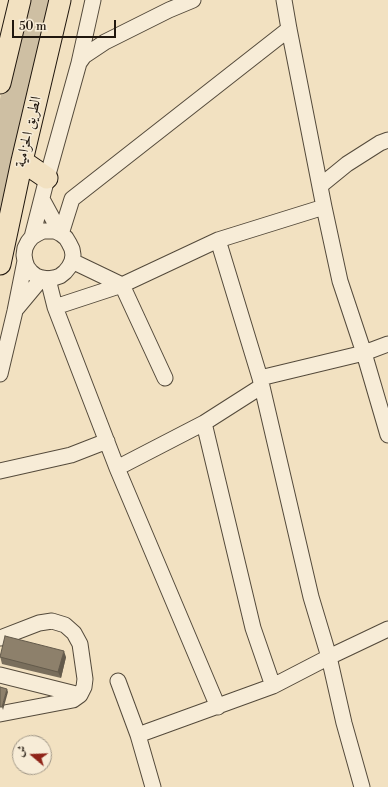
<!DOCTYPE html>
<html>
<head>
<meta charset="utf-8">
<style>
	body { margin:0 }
	#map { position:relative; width:388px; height:787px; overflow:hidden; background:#f2e1c1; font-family:"Libre Bodoni",Amiri,serif }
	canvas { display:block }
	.north { position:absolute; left:12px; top:735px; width:40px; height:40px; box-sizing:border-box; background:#f7ecd7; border:1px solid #a19787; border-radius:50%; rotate:289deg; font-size:11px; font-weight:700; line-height:16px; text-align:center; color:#20170e }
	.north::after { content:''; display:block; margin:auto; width:14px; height:18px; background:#8f2418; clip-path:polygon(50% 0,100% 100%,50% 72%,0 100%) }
	.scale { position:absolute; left:12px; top:20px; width:104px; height:18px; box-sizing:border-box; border:2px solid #20170e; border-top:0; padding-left:5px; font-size:12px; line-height:14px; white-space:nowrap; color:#20170e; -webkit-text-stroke:3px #f7ecd7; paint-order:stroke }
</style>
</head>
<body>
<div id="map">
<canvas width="388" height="787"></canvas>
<div class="north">ش</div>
<div class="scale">50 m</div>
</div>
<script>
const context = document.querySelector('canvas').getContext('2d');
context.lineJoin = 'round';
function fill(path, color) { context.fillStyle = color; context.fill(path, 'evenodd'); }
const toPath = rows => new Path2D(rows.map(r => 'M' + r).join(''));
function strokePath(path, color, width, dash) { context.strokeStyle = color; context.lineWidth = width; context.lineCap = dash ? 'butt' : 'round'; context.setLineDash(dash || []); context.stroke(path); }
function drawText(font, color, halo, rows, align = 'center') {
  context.font = font + ' "Libre Bodoni",Amiri,serif'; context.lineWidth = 3; context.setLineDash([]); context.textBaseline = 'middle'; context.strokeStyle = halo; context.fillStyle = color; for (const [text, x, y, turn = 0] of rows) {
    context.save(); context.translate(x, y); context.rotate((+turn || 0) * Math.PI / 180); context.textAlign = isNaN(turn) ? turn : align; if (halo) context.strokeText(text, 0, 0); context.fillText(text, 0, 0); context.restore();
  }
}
fill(toPath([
	[25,0,50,0,0,210,0,99]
]), '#cebfa3');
const minor = toPath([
	[284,0,289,29,324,207,340,281,364,353,388,435],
	[79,63,93,0],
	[320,186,347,164,380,143,388,140],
	[42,199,61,234,66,238,69,243,72,249,73,255,72,261,69,267,65,272,60,276,54,278,48,279,42,278,36,276,31,272,27,267,25,261,24,255,25,248,28,242,32,237,37,234,43,231,55,231,61,234],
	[61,234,72,199,289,29],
	[32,237,47,178,79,63,84,56,105,42,169,10,193,0],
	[218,240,260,378,311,597,329,657,344,723,362,787],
	[72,261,122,285,165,378],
	[48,279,55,307,117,468,218,707],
	[55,307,122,285,218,240,324,207],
	[17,308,42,278],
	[0,374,15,311,25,261],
	[260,378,364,353,388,344],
	[204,423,253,628,273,686],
	[117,468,204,423,262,386],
	[0,471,71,455,107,441],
	[0,638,39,623,52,621,65,625,74,633,80,644,85,679,84,687,80,695,73,700,0,714],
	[0,675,80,695],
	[118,681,138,735,153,787],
	[138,735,273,686,329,657,388,629]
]);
const highway = toPath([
	[0,83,20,0],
	[22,161,47,178],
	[0,264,22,161,60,0]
]);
strokePath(minor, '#544a3b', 17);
strokePath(highway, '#20170e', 23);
strokePath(minor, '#f7ecd7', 15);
strokePath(highway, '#f2e1c1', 21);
fill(toPath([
	[0,656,66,657,61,678,2,664]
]), '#796e5c');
fill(toPath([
	[64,651,66,657,61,678,58,672],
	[7,689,8,692,3,710,2,707]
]), '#635a4b');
const building = toPath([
	[5,636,64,651,58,672,0,657,5,636],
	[0,687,7,689,2,707,0,707,0,687]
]);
fill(building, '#8d806b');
strokePath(building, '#635a4b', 1);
drawText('15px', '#20170e', '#f7ecd7', [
	["الطريق الحزامية",29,132,-77]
]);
</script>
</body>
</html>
